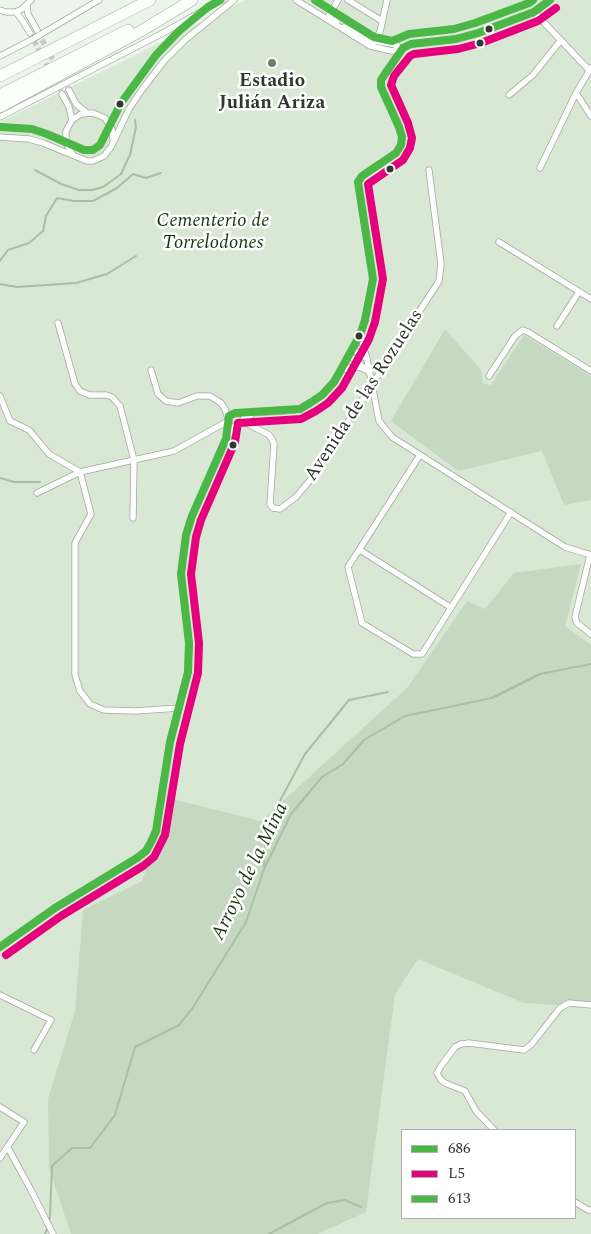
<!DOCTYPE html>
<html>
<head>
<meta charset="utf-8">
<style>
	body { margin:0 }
	#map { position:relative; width:591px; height:1234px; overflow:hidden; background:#ecf5e9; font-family:Spectral,serif }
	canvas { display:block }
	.legend { position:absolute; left:401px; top:1129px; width:175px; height:90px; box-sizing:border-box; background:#fff; border:1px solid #adafac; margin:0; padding:6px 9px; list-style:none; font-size:15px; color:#313830 }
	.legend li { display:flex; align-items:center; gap:10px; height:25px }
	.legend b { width:25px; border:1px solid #adafac }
</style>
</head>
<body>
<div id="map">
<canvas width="591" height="1234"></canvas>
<ul class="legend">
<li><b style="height:6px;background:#4ab747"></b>686</li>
<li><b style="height:6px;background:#e5007d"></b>L5</li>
<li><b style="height:6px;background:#4ab747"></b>613</li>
</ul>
</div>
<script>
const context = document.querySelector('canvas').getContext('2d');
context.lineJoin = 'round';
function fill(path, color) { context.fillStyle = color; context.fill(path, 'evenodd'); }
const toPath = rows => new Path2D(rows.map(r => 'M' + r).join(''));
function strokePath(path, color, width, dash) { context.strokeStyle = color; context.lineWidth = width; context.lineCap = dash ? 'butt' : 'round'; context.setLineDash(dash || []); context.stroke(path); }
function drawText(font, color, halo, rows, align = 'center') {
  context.font = font + ' Spectral,serif'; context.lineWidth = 5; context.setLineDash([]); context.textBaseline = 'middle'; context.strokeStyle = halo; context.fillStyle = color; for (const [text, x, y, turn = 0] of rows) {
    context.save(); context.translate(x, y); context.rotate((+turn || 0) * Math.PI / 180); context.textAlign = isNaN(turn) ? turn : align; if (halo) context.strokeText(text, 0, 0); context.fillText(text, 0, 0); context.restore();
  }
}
fill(toPath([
	[246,0,591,0,591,1234,0,1234,0,122],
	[402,1130,575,1130,575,1218,402,1218]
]), '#d8e8d4');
fill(toPath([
	[445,329,481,370,483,383,491,385,524,335,591,376,591,500,564,505,542,451,458,471,391,421],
	[581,564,565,626,591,645,591,1007,524,1003,418,959,395,994,366,1212,318,1234,71,1234,49,1168,48,1099,75,1011,83,910,142,881,172,799,261,821,407,688,467,601,485,609,514,573]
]), '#c7d8c2');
strokePath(toPath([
	[35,170,61,184,79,190,92,190,103,187,121,174,126,163,130,155,136,127,135,120],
	[0,261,8,250,29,243,43,231,46,216,57,198,74,201,93,201,117,188,133,174,146,178,161,173],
	[0,284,17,287,76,283,107,274,136,256],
	[0,478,14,482,40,482],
	[264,867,266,827,305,754,349,700,388,692],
	[49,1222,50,1216,52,1166,72,1148,90,1148,115,1115,135,1047,179,1025,192,1009,246,922,264,869,291,814,322,777,343,764,364,740,405,716,492,698,540,674,591,664],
	[45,1234,48,1227],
	[269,1234,327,1203,345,1200,361,1207]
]), '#aabea6', 2);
strokePath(toPath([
	[38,32,57,68],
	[30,33,62,94]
]), '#c7cfc4', 5.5, [5.5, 3]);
const minor = toPath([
	[296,0,370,46,392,51,403,48],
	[348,0,382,21],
	[27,6,28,14,37,30],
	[0,10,6,12,16,12,22,9,31,0],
	[16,12,22,20,30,33],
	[534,12,589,70],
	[337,22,330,18,329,15,338,0],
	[344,27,364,38,375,41,397,45,399,48],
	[373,43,380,32,387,0],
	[0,56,33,39,99,0],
	[69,90,76,104,87,113],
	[576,93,591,116],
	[62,94,69,107,72,120],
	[509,95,533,75,561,40],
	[0,117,163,33,222,0],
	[0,137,29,139,43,143,87,161,93,161,104,156,111,147,129,109,141,91,164,61,186,39,234,0],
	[73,155,66,143,66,131,72,120,81,114,93,113,105,118,112,129,113,139],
	[540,168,576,93,591,68],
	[499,242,591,299],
	[58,323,75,384,80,391,89,395,106,395,112,397,120,406,134,460,133,518],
	[557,326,579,292],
	[360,335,367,359,379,421,392,437,565,547,591,555],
	[352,349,367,359],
	[349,355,367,370],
	[151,370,158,394,166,401,178,403,197,396,210,396,221,403,225,409,228,419],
	[340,371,352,367,359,367,368,371],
	[489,376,515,336,523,330,528,332,591,371],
	[0,396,10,421,29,430,49,454,80,472,91,514,75,543,75,675,80,691,90,704,104,710,135,711,179,708],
	[253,413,249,417,248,424,269,435,272,439,274,444,270,504,273,508,280,509,296,497,311,479,439,281,441,264,429,170],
	[234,427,239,425,247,414],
	[226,439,229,424,229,418,232,414,285,411,300,409,322,395,334,382,360,335,365,320,373,279,358,182,362,176,396,153,401,145,402,137,399,127,381,87,381,80,386,71,403,48,411,44,456,39,478,33,534,12,550,0],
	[420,455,348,567,362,623,413,654,422,654,511,512],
	[37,493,80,472,174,451,228,421],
	[360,550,450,607],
	[590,555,575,617,577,623,591,634],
	[0,947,55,908,137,858,146,851,151,842,156,831,170,742,188,672,189,643,181,574,186,535,192,516,224,442,234,427],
	[0,995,51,1020,34,1050],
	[0,1107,24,1122,0,1158],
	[494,1130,476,1111,465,1091,445,1083,441,1080,437,1073,441,1066,455,1047,461,1044,469,1043,524,1050,531,1045,560,1008,569,1003,591,1005],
	[8,1148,31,1190,53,1234],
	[575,1202,588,1210,591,1210]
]);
const motorway = toPath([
	[0,76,150,0],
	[0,95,128,30],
	[0,107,141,31,192,0]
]);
strokePath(minor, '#a1a89f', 7);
strokePath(motorway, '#a1a89f', 12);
strokePath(minor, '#fcfefc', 5.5);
strokePath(motorway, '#fcfefc', 11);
strokePath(toPath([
	[358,182,362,176,396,153,401,145,402,137,399,127,381,87,381,80,403,48,411,44,456,39,478,33,534,12,550,0],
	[0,947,55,908,137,858,146,851,151,842,156,831,170,742,188,672,189,643,181,574,186,535,192,516,226,439,229,416,235,413,300,409,310,403,322,395,334,382,360,335,365,320,373,279,358,182]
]), '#4ab747', 8);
strokePath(toPath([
	[6,955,61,916,143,866,154,857,165,835,180,744,198,673,199,643,191,574,196,537,201,520,235,442,238,423,301,419,316,411,328,403,342,388,369,339,375,322,383,279,368,184,403,160,410,148,412,138,408,123,391,85,394,76,410,56,414,54,458,49,481,43,538,21,556,8]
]), '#e5007d', 8);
strokePath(toPath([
	[315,0,374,37,392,41,409,34,454,29,475,23,529,3,533,0],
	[1,127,32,129,47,134,84,150,93,150,100,145,121,103,156,55,179,31,208,7,220,0]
]), '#4ab747', 8);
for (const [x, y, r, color] of [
	[489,29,4.5,"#313830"],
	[480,43,4.5,"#313830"],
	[272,63,5,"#727a71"],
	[120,104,4.5,"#313830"],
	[390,169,4.5,"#313830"],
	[359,336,4.5,"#313830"],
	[233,445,4.5,"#313830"]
]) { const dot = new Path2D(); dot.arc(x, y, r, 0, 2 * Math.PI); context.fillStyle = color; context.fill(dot); strokePath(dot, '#fff', 2); }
drawText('bold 19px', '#313830', '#fff', [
	["Estadio",272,82],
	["Julián Ariza",272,104]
]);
drawText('italic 19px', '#14370e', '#fff', [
	["Cementerio de",213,222],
	["Torrelodones",213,244]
]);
drawText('19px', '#313830', '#fff', [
	["Avenida de las Rozuelas",365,396,-57]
]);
drawText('italic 20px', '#183b12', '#fff', [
	["Arroyo de la Mina",251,872,-64]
]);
</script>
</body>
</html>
